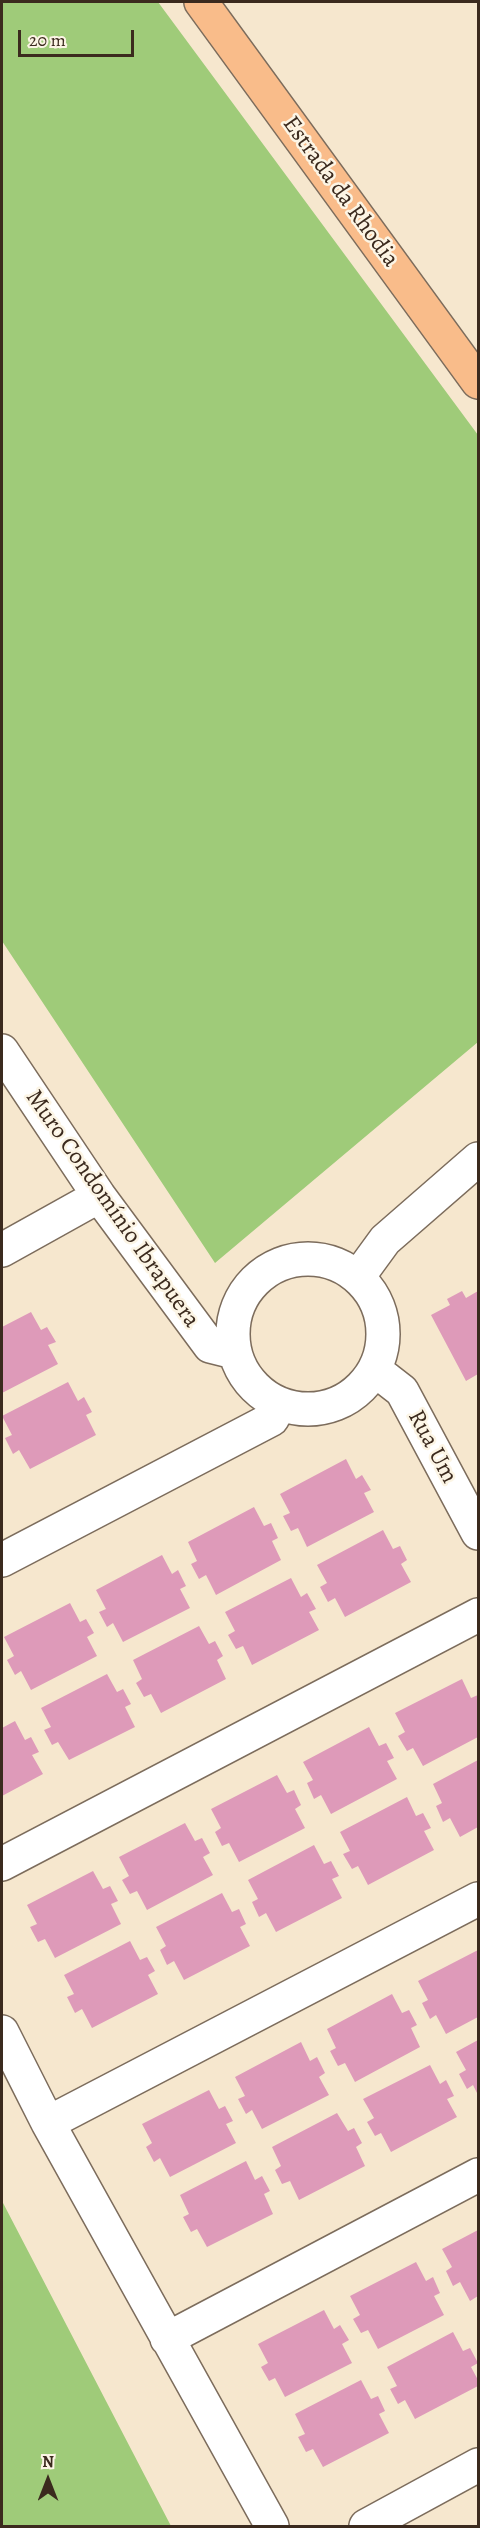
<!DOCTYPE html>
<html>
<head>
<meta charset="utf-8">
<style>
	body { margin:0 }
	#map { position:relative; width:480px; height:2528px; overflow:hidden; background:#f6e7ce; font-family:Alegreya,serif }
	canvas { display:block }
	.frame { position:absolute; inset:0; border:3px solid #3b2a1e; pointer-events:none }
	.north { position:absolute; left:18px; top:2450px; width:60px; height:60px; -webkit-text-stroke:4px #fcf5e5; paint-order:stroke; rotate:0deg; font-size:16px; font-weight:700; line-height:24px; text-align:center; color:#3b2a1e }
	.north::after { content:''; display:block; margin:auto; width:21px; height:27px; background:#3b2a1e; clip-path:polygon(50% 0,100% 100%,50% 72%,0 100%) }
	.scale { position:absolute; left:18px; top:30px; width:116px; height:27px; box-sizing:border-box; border:3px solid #3b2a1e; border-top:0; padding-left:8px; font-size:18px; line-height:21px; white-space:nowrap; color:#3b2a1e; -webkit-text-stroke:4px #fcf5e5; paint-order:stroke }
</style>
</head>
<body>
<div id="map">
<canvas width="480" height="2528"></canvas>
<div class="frame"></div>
<div class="north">N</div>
<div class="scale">20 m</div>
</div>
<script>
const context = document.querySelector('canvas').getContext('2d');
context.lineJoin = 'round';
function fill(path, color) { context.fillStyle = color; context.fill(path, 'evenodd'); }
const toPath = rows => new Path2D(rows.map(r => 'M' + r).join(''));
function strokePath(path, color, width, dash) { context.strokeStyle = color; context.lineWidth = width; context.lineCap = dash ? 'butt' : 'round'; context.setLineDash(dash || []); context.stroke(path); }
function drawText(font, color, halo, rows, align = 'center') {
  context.font = font + ' Alegreya,serif'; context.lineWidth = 5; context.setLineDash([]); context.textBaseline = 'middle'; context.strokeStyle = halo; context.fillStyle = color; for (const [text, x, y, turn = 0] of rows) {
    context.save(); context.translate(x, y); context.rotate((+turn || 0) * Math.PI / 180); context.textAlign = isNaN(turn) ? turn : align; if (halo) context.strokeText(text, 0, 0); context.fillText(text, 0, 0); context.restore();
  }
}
fill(toPath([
	[2,2,158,2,478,435,478,1042,215,1263,2,941],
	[2,2201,171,2526,2,2526]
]), '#9fcb79');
fill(toPath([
	[462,1291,466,1298,478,1291,478,1374,466,1381,431,1315,450,1305,447,1299],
	[31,1312,41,1330,47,1327,56,1342,48,1345,58,1364,2,1393,2,1327],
	[68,1382,78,1401,84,1397,92,1412,86,1415,96,1435,30,1469,19,1450,13,1454,5,1438,12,1435,2,1416],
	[346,1459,356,1479,362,1475,371,1490,364,1493,374,1512,307,1547,298,1528,291,1531,283,1516,290,1513,280,1494],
	[254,1507,264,1526,271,1523,278,1538,272,1541,281,1560,216,1595,206,1575,199,1579,191,1564,197,1561,188,1542],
	[383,1530,393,1549,400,1546,407,1560,401,1564,411,1582,345,1617,335,1598,328,1602,320,1587,327,1583,317,1565],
	[162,1555,172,1574,178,1570,186,1586,180,1589,190,1608,123,1642,113,1623,107,1627,99,1612,106,1609,96,1590],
	[291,1578,301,1597,307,1593,316,1609,309,1612,319,1630,252,1665,243,1646,236,1649,228,1635,235,1631,225,1612],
	[70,1603,80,1622,86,1619,94,1633,87,1637,97,1656,31,1690,21,1671,15,1675,7,1660,14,1656,4,1637],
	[199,1626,209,1644,215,1641,223,1656,217,1660,226,1679,161,1713,151,1694,144,1697,136,1683,142,1679,133,1660],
	[107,1674,117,1692,123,1689,131,1704,125,1707,135,1727,69,1760,58,1742,52,1745,44,1730,51,1727,41,1708],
	[462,1679,471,1698,478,1695,478,1737,423,1766,413,1748,407,1751,398,1736,405,1732,395,1713],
	[15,1721,25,1740,31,1737,39,1752,32,1755,43,1774,2,1796,2,1728],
	[369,1727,379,1746,386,1743,394,1758,387,1761,397,1779,331,1814,321,1795,314,1799,307,1783,313,1780,303,1762],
	[478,1760,478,1827,460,1837,450,1818,443,1822,436,1806,442,1803,433,1784],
	[277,1775,287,1793,294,1790,301,1805,295,1809,305,1828,239,1862,229,1843,222,1846,215,1832,221,1828,211,1809],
	[407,1797,416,1816,423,1813,431,1828,424,1831,434,1850,368,1885,358,1866,352,1869,343,1854,350,1851,340,1832],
	[185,1823,195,1841,202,1838,210,1853,203,1857,213,1875,147,1910,137,1891,130,1894,122,1880,129,1876,119,1857],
	[314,1845,324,1864,331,1861,339,1876,332,1879,342,1898,276,1932,266,1913,259,1917,252,1902,258,1899,248,1880],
	[93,1871,103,1889,110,1886,118,1901,111,1904,121,1924,55,1958,45,1939,38,1942,30,1927,37,1924,27,1905],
	[222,1893,232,1912,239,1909,246,1924,240,1927,250,1946,184,1980,174,1961,167,1965,160,1950,166,1946,156,1927],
	[130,1941,140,1960,147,1957,155,1971,148,1975,158,1994,92,2028,82,2009,75,2013,67,1997,74,1994,64,1975],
	[478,1950,478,2017,446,2034,436,2015,430,2019,422,2003,428,2000,418,1981],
	[392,1994,402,2013,409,2010,417,2025,411,2028,420,2047,355,2082,345,2063,338,2066,330,2051,336,2048,327,2029],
	[478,2040,478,2095,473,2085,467,2089,459,2074,466,2070,456,2052],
	[301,2042,310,2061,317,2057,325,2073,319,2077,329,2095,262,2129,252,2110,246,2114,238,2099,245,2096,235,2077],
	[430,2065,440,2084,446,2080,454,2096,447,2099,457,2117,391,2152,381,2133,375,2136,367,2122,374,2118,363,2099],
	[209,2090,219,2109,225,2106,233,2121,226,2124,236,2143,170,2177,160,2158,154,2162,146,2147,152,2143,142,2124],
	[337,2113,348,2131,354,2128,362,2143,356,2147,365,2166,299,2200,290,2181,282,2184,275,2170,281,2166,272,2147],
	[246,2161,255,2180,262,2176,270,2191,264,2194,273,2214,207,2247,197,2229,191,2232,183,2217,189,2214,180,2195],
	[478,2230,478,2296,470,2301,460,2282,453,2286,446,2271,452,2267,442,2249],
	[416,2262,426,2281,433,2277,440,2293,434,2296,444,2315,378,2349,368,2330,361,2333,353,2319,360,2315,350,2296],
	[324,2310,334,2329,340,2325,349,2340,342,2344,352,2363,285,2397,275,2378,269,2381,261,2367,268,2363,258,2344],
	[453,2332,463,2351,470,2348,478,2363,471,2367,478,2380,478,2386,415,2419,405,2400,398,2404,390,2389,397,2386,387,2367],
	[361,2380,371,2399,378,2396,385,2411,379,2414,389,2433,323,2467,313,2449,306,2452,298,2437,305,2434,295,2414]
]), '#de9ab9');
const minor = toPath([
	[2,1051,99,1196,210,1346,234,1352],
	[2,1250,99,1196],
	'233 1334a75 75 0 1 1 150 0a75 75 0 1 1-150 0Z',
	[358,1277,385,1240,478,1159],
	[375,1370,402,1391,478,1533],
	[2,1560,272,1419,280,1404],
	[2,1864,478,1615],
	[2,2032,48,2123,272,2526],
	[48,2123,478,1899],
	[167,2339,478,2175],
	[366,2526,478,2465]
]);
const major = toPath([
	[201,2,478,382]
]);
strokePath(minor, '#7c6c5c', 36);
strokePath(major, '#7c6c5c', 36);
strokePath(minor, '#fff', 33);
strokePath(major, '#f9bc8a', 33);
drawText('24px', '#3b2a1e', '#fcf5e5', [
	["Estrada da Rhodia",340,192,54],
	["Muro Condomínio Ibrapuera",112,1209,55],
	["Rua Um",432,1447,62]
]);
</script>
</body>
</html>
